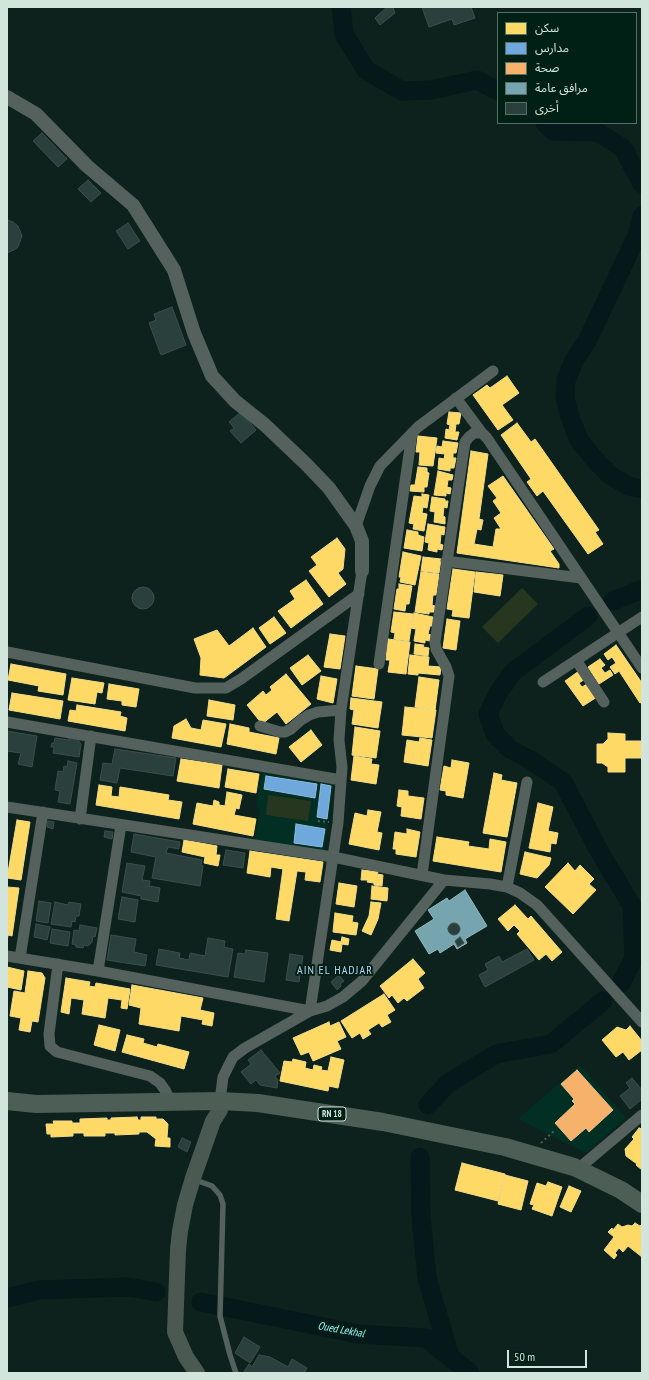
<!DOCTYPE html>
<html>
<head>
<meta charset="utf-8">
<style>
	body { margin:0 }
	#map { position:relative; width:649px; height:1380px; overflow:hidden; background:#0d221c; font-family:"PT Sans Narrow","Noto Sans Arabic",sans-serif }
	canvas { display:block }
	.frame { position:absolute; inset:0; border:8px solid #d2e5dd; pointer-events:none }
	.legend { position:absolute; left:497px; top:12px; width:140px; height:112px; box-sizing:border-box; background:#002016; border:1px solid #546f66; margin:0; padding:5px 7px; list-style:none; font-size:12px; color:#d2e5dd }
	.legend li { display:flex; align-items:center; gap:8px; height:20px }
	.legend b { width:20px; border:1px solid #546f66 }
	.scale { position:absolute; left:507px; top:1350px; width:80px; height:18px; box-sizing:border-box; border:2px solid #d2e5dd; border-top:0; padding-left:5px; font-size:12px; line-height:14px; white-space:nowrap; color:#d2e5dd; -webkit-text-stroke:3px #002016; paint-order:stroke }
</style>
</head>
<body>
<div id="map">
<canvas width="649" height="1380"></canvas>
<div class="frame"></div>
<ul class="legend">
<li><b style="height:11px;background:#ffd966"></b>سكن</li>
<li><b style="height:11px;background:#6fa8dc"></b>مدارس</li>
<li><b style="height:11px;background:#f6b26b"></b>صحة</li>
<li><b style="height:11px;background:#76a5af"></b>مرافق عامة</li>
<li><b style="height:11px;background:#2a403c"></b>أخرى</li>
</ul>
<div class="scale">50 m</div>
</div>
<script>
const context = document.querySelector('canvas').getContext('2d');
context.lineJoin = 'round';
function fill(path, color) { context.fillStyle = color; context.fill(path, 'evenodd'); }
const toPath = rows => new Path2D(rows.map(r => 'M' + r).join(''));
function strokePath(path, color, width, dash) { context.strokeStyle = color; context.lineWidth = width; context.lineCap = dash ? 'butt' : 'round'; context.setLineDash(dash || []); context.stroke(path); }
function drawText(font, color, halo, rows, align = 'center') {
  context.font = font + ' "PT Sans Narrow",sans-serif'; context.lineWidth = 4; context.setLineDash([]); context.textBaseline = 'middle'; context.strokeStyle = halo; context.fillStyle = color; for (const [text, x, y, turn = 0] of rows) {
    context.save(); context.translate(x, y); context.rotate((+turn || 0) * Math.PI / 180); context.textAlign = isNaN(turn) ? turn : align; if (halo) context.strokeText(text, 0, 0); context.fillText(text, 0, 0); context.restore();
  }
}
fill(toPath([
	[261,773,334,784,324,850,255,840,260,808,256,807],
	[580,1065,626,1118,586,1153,518,1119]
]), '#022f23');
fill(toPath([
	[522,588,538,604,498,643,482,627],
	[268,795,311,801,308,821,266,815]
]), '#26361f');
const homes = toPath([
	[507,376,519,393,502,405,513,420,498,430,473,395,487,385,490,388,507,376],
	[449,412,461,413,459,424,456,424,455,432,459,432,457,440,445,438,446,429,449,430,450,425,447,424,449,412],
	[517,423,531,442,535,439,599,530,595,532,603,544,588,554,543,491,537,496,527,482,531,479,501,435,517,423],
	[418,436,437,438,433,466,419,465,420,452,416,452,418,436],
	[443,441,458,443,456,453,453,453,453,458,456,458,454,468,450,468,450,471,438,469,439,458,444,459,445,454,436,453,437,446,442,447,443,441],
	[471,451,488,454,479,519,483,520,481,530,477,529,474,544,493,547,496,529,501,529,494,518,501,513,493,501,497,498,488,486,503,476,554,549,550,551,559,564,559,568,457,553,471,451],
	[418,467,427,468,427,472,429,473,427,487,424,487,424,492,410,491,411,485,415,485,418,467],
	[438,471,453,475,452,480,448,480,447,487,451,488,450,494,446,493,446,496,434,495,438,471],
	[422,494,429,495,427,508,423,507,422,513,427,514,424,531,413,529,414,524,409,523,414,496,422,497,422,494],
	[432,497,445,499,445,501,448,501,447,508,444,507,443,516,445,517,445,524,434,522,435,512,430,511,432,497],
	[428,524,445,527,444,535,441,534,440,544,443,545,442,550,437,549,437,552,428,550,429,543,425,542,428,524],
	[407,530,418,532,418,535,424,537,422,551,404,548,407,530],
	[337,538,345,549,343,569,338,573,346,584,329,597,309,571,317,565,311,557,337,538],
	[403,552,421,556,415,585,400,582,401,577,399,577,403,552],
	[423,557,441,559,439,573,421,571,423,557],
	[453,569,475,572,469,618,452,616,453,610,447,609,453,569],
	[421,572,439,574,436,595,433,595,432,605,435,606,434,612,429,612,429,614,415,612,421,572],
	[476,572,503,575,500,596,474,592,476,572],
	[306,580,323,604,291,628,278,611,295,599,290,591,306,580],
	[399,584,412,586,409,604,406,604,405,611,394,609,397,589,399,589,399,584],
	[394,612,413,614,409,641,394,639,395,633,391,632,394,612],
	[414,613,433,617,432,626,430,626,428,634,431,635,430,641,425,640,425,643,414,641,416,629,411,628,414,613],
	[274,617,286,633,270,644,259,628,274,617],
	[447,619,460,621,456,650,443,648,447,619],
	[253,628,266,647,224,678,200,675,201,658,194,639,217,630,229,646,253,628],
	[330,634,345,636,340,669,324,667,330,634],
	[388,639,410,642,406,674,388,672,390,660,386,660,388,639],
	[415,644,424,645,423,647,429,648,428,656,414,654,415,644],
	[616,645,642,683,642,702,640,703,619,671,615,674,610,667,616,663,612,657,608,660,604,654,616,645],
	[308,655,321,671,302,685,290,668,308,655],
	[410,655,429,657,428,666,441,667,440,675,418,673,418,675,408,674,410,655],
	[600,659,605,665,601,668,605,673,610,670,613,675,599,684,588,667,600,659],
	[11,664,66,674,63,695,38,691,39,686,8,680,11,664],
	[356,666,378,669,374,699,352,696,356,666],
	[579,671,585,679,579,683,582,687,587,684,597,697,583,706,565,681,579,671],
	[286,674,311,704,286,724,277,712,262,724,247,705,263,691,266,695,272,690,270,687,286,674],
	[321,676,337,679,333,703,317,699,321,676],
	[419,677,439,680,435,710,415,707,419,677],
	[72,678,104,683,102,693,97,692,95,704,68,700,72,678],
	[109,684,139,689,136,707,122,705,122,701,107,699,109,684],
	[12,693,63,701,60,719,9,710,12,693],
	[351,698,382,702,378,728,352,724,354,710,350,709,351,698],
	[209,700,235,705,233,720,207,716,209,700],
	[77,705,121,712,120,716,127,718,125,731,68,721,70,710,76,711,77,705],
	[405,707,436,710,432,738,402,735,405,707],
	[186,719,191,728,201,730,203,720,226,724,221,747,172,738,174,726,186,719],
	[230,724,249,728,249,732,279,738,276,754,227,744,230,724],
	[355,727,380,731,376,758,352,755,355,727],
	[311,730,322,745,301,762,289,747,311,730],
	[608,733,625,734,625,741,642,741,642,758,625,758,625,772,608,772,608,767,602,763,597,763,597,744,603,744,608,739,608,733],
	[420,738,432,740,428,766,404,762,407,740,419,742,420,738],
	[354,756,372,759,371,764,379,765,376,784,351,780,354,756],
	[181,759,222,765,219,788,177,781,181,759],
	[452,760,469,763,463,798,446,795,446,791,440,790,444,766,451,768,452,760],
	[228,769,259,774,256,793,225,787,228,769],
	[494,773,502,775,501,780,517,783,507,837,483,833,494,773],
	[99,785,112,787,111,796,119,797,120,787,169,795,168,800,182,802,179,819,96,805,99,785],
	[399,790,408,791,408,796,424,798,421,819,401,816,402,807,397,806,399,790],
	[227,792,242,795,239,809,236,808,234,815,256,819,253,836,193,824,197,803,213,806,214,800,219,802,219,805,225,806,227,792],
	[538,803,553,807,548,831,558,833,556,844,551,843,550,852,529,848,538,803],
	[368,810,381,812,377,832,382,833,379,850,349,844,355,813,367,816,368,810],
	[17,820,30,822,21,880,7,878,17,820],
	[407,829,420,832,416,857,396,854,396,849,393,849,395,832,407,834,407,829],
	[437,837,469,842,468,846,489,849,490,839,506,842,501,872,433,861,437,837],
	[184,840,217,846,216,855,220,855,218,866,204,863,205,857,182,852,184,840],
	[250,851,323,862,320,882,305,880,306,872,297,871,289,921,276,919,283,869,271,867,270,877,247,873,250,851],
	[525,852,551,858,549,865,537,878,520,874,525,852],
	[568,863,575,871,580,865,594,879,589,884,596,890,573,914,545,887,568,863],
	[362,870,378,872,377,874,383,875,382,886,374,885,374,883,367,882,368,880,361,880,362,870],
	[339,883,357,886,354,907,336,904,339,883],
	[372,886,388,888,387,901,371,899,372,886],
	[7,887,19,888,12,936,8,935,7,942,7,887],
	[371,902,381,903,378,919,371,935,362,931,369,916,371,902],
	[515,905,528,919,531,916,562,952,552,961,546,954,539,960,517,934,520,931,514,925,508,931,498,919,515,905],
	[335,913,353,916,352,922,358,923,356,935,333,932,335,913],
	[342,937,349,939,348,945,342,944,341,952,330,950,332,940,341,942,342,937],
	[413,959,425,973,418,979,424,988,407,1001,404,998,398,1003,392,995,389,998,380,986,413,959],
	[7,967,24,971,21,990,7,987,7,967],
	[28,971,42,973,45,978,38,1022,32,1021,30,1032,19,1030,21,1018,10,1016,14,991,25,993,28,971],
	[66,978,90,982,89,986,95,987,96,983,130,989,127,1009,121,1008,122,1000,108,998,105,1018,82,1014,84,1000,71,998,69,1014,61,1012,66,978],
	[132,985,203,998,200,1010,214,1013,212,1026,202,1024,203,1020,181,1016,179,1031,139,1024,141,1008,129,1005,132,985],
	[384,994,395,1010,387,1015,391,1022,382,1027,379,1023,368,1030,371,1034,363,1039,360,1033,352,1038,341,1021,384,994],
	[329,1022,330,1026,339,1022,346,1037,337,1041,341,1049,313,1061,309,1052,301,1055,293,1038,329,1022],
	[99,1025,120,1030,115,1051,94,1045,99,1025],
	[630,1026,642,1041,642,1050,629,1060,623,1052,616,1057,602,1040,617,1027,626,1030,630,1026],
	[127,1035,144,1039,143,1043,157,1047,158,1044,189,1052,184,1069,122,1052,127,1035],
	[331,1057,344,1060,338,1088,329,1086,328,1091,280,1081,284,1061,292,1062,293,1059,306,1062,305,1068,313,1070,314,1065,322,1067,321,1070,328,1071,331,1057],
	[137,1117,138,1120,141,1120,141,1117,156,1117,156,1119,163,1119,168,1124,167,1138,170,1138,170,1147,155,1146,156,1139,147,1132,139,1132,139,1134,115,1135,115,1133,105,1133,105,1136,84,1136,84,1133,73,1133,73,1136,51,1137,51,1134,47,1134,46,1124,54,1124,53,1121,72,1121,72,1123,80,1123,80,1119,107,1118,107,1120,111,1120,111,1118,137,1117],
	[639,1128,642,1129,642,1170,636,1165,637,1164,626,1156,625,1149,634,1139,632,1137,639,1128],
	[462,1163,505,1174,498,1201,455,1190,462,1163],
	[505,1175,528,1181,521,1210,498,1204,505,1175],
	[548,1182,562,1187,552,1216,532,1209,534,1205,530,1204,537,1183,546,1186,548,1182],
	[569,1186,581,1191,571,1212,560,1207,569,1186],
	[635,1223,640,1226,642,1224,642,1257,628,1246,623,1252,619,1248,615,1253,617,1255,614,1259,604,1250,614,1237,608,1232,612,1228,613,1230,618,1224,622,1227,628,1225,632,1226,635,1223]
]);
fill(homes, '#ffd966');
strokePath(homes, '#f2dd8a', 1);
const schools = toPath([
	[266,776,317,784,315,798,264,789,266,776],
	[321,784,331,786,327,819,317,817,321,784],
	[296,824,325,829,322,847,294,843,296,824]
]);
fill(schools, '#6fa8dc');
strokePath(schools, '#8dbadc', 1);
const health = toPath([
	[577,1070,613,1110,589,1132,586,1128,571,1141,555,1123,575,1104,572,1101,574,1099,561,1084,577,1070]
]);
fill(health, '#f6b26b');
strokePath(health, '#ebc18d', 1);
const public = toPath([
	[465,890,487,926,465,939,467,943,457,949,454,944,440,953,438,949,429,954,415,931,434,919,428,910,447,898,449,901,465,890]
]);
fill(public, '#76a5af');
strokePath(public, '#92b8bd', 1);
strokePath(toPath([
	[341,7,344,34,366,70,402,91,431,90,477,80,498,91],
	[545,123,553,131,597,132,623,148,642,184],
	[642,216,638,233,625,261,588,339,574,361,566,380,565,398,570,417,579,440,596,461,610,475,628,486,642,489],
	[613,601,642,589],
	[588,616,513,672,498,693,488,714,495,734,510,749,532,761,563,782,598,849,632,906,634,958,621,983],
	[428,1105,447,1084,496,1054,551,1044,603,1001],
	[420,1157,421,1217,427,1278,450,1357],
	[7,1298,38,1290,129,1287,156,1292],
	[201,1302,358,1334,426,1338,470,1373]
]), '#05191a', 19);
const building = toPath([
	[387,7,395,7,393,8,395,13,380,25,375,18,387,7],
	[422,7,471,7,475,18,454,25,452,19,429,27,422,7],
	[42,133,67,159,58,167,33,141,42,133],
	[88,180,101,193,91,202,78,189,88,180],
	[7,220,13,222,18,226,22,236,18,247,14,250,7,253,7,220],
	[128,223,140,241,128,249,116,231,128,223],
	[172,307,186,345,161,355,149,323,156,320,154,314,172,307],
	[241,412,256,430,241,443,230,431,234,428,229,422,241,412],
	'132 598a11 11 0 1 1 22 0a11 11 0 1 1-22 0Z',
	[7,731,37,736,32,767,18,764,21,753,7,751,7,731],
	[69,736,76,737,81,744,79,757,53,753,54,747,51,747,52,743,54,743,55,738,69,740,69,736],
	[115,749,176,758,173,776,120,768,117,783,100,780,103,763,112,764,115,749],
	[68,761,77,763,70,804,58,802,60,791,55,790,58,771,63,772,64,766,67,767,68,761],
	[48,821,54,822,53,829,47,827,48,821],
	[105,831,113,832,112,839,104,837,105,831],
	[134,834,180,842,179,849,168,847,166,853,202,860,201,865,203,866,200,886,152,878,156,857,131,852,134,834],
	[226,850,245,853,243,868,223,865,226,850],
	[127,863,145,866,142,880,150,881,149,886,160,888,158,902,141,899,141,896,122,892,127,863],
	[122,897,138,900,135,922,118,919,122,897],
	[39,901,51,903,48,923,36,921,39,901],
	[55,902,68,905,69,902,81,904,79,916,76,916,75,922,72,921,71,927,51,924,55,902],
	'448 929a6 6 0 1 1 12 0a6 6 0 1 1-12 0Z',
	[36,924,50,927,47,940,34,937,36,924],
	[80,925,97,928,95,937,93,936,92,942,88,946,84,945,83,948,76,947,76,945,72,944,74,930,79,931,80,925],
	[52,929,70,932,68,946,50,943,52,929],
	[111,935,136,939,134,952,147,955,145,966,107,960,111,935],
	[460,937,464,943,458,947,455,941,460,937],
	[208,938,225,941,224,947,233,949,228,977,156,965,159,949,180,953,179,958,189,960,190,953,205,956,208,938],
	[527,949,534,960,485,987,479,975,488,970,485,964,499,956,502,962,527,949],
	[246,950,268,953,264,982,234,977,238,953,245,954,246,950],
	[290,954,303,956,299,982,286,980,290,954],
	[339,975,344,981,340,984,341,986,337,990,331,982,339,975],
	[261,1050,280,1073,275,1076,278,1080,277,1088,260,1085,256,1080,251,1084,241,1072,251,1064,248,1060,261,1050],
	[632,1078,642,1090,642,1099,630,1109,620,1096,630,1088,626,1083,632,1078],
	[182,1138,191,1142,187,1152,178,1147,182,1138],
	[244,1337,260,1347,250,1363,235,1353,244,1337],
	[259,1355,270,1357,288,1367,292,1359,307,1368,304,1373,243,1373,249,1364,252,1367,259,1355]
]);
fill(building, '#2a403c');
strokePath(building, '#3d4e4b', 1);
strokePath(toPath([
	[318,821,329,822],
	[541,1143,555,1130]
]), '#4e5b57', 2, [2, 3]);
strokePath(toPath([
	[193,1179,212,1186,220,1195,223,1204,220,1316,230,1355,236,1373]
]), '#54615c', 5.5);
strokePath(toPath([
	[456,398,482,433],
	[356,526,370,486,380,466,418,427,493,371],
	[446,561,581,578],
	[7,652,195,688,226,688,241,679,359,594],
	[576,660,604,702],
	[379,664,412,433],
	[543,682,642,617],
	[7,722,341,780],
	[260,726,280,732,285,732,291,729,301,720,309,715,318,712,341,710],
	[7,807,333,857,444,880,490,884,507,887,520,893,537,905,642,1022],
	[80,819,91,736],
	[422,875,449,676,446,667,436,649,435,642,465,442,469,437,474,433,482,433,487,438,642,668],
	[507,887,527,782],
	[7,956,98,971,310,1011,338,823,342,767,339,740,341,710,362,571],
	[20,958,43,812],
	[58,964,49,1034,50,1046,57,1052,150,1076,160,1083,165,1090,171,1102],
	[98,971,121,825],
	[220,1101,223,1077,233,1057,245,1048,310,1011,327,1006,343,997,362,981,444,880],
	[578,1169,642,1115]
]), '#54615c', 11);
strokePath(toPath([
	[7,97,36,114,87,166,133,205,174,270,194,333,212,376,235,401,265,425,306,464,329,488,356,526,362,541,362,571]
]), '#54615c', 14);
strokePath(toPath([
	[197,1373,186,1357,175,1332,178,1250,180,1231,185,1205,193,1178,213,1121,220,1110,220,1101]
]), '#4a5a53', 16);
strokePath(toPath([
	[7,1101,36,1104,220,1101,258,1103,383,1122,505,1147,574,1167,621,1190,642,1204]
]), '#4c5e55', 18);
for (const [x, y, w] of [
	[332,1114,28]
]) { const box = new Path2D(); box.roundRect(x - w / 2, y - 7, w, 14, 3); context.fillStyle = '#002016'; context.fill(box); strokePath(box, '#d2e5dd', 1); }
drawText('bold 9px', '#d2e5dd', null, [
	["RN 18",332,1114]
]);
drawText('italic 11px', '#a4f2fb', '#002016', [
	["Oued Lekhal",341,1330,10]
]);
context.letterSpacing = '1px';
drawText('12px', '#b7cff6', '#002016', [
	["AIN EL HADJAR",335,971]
]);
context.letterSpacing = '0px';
</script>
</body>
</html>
